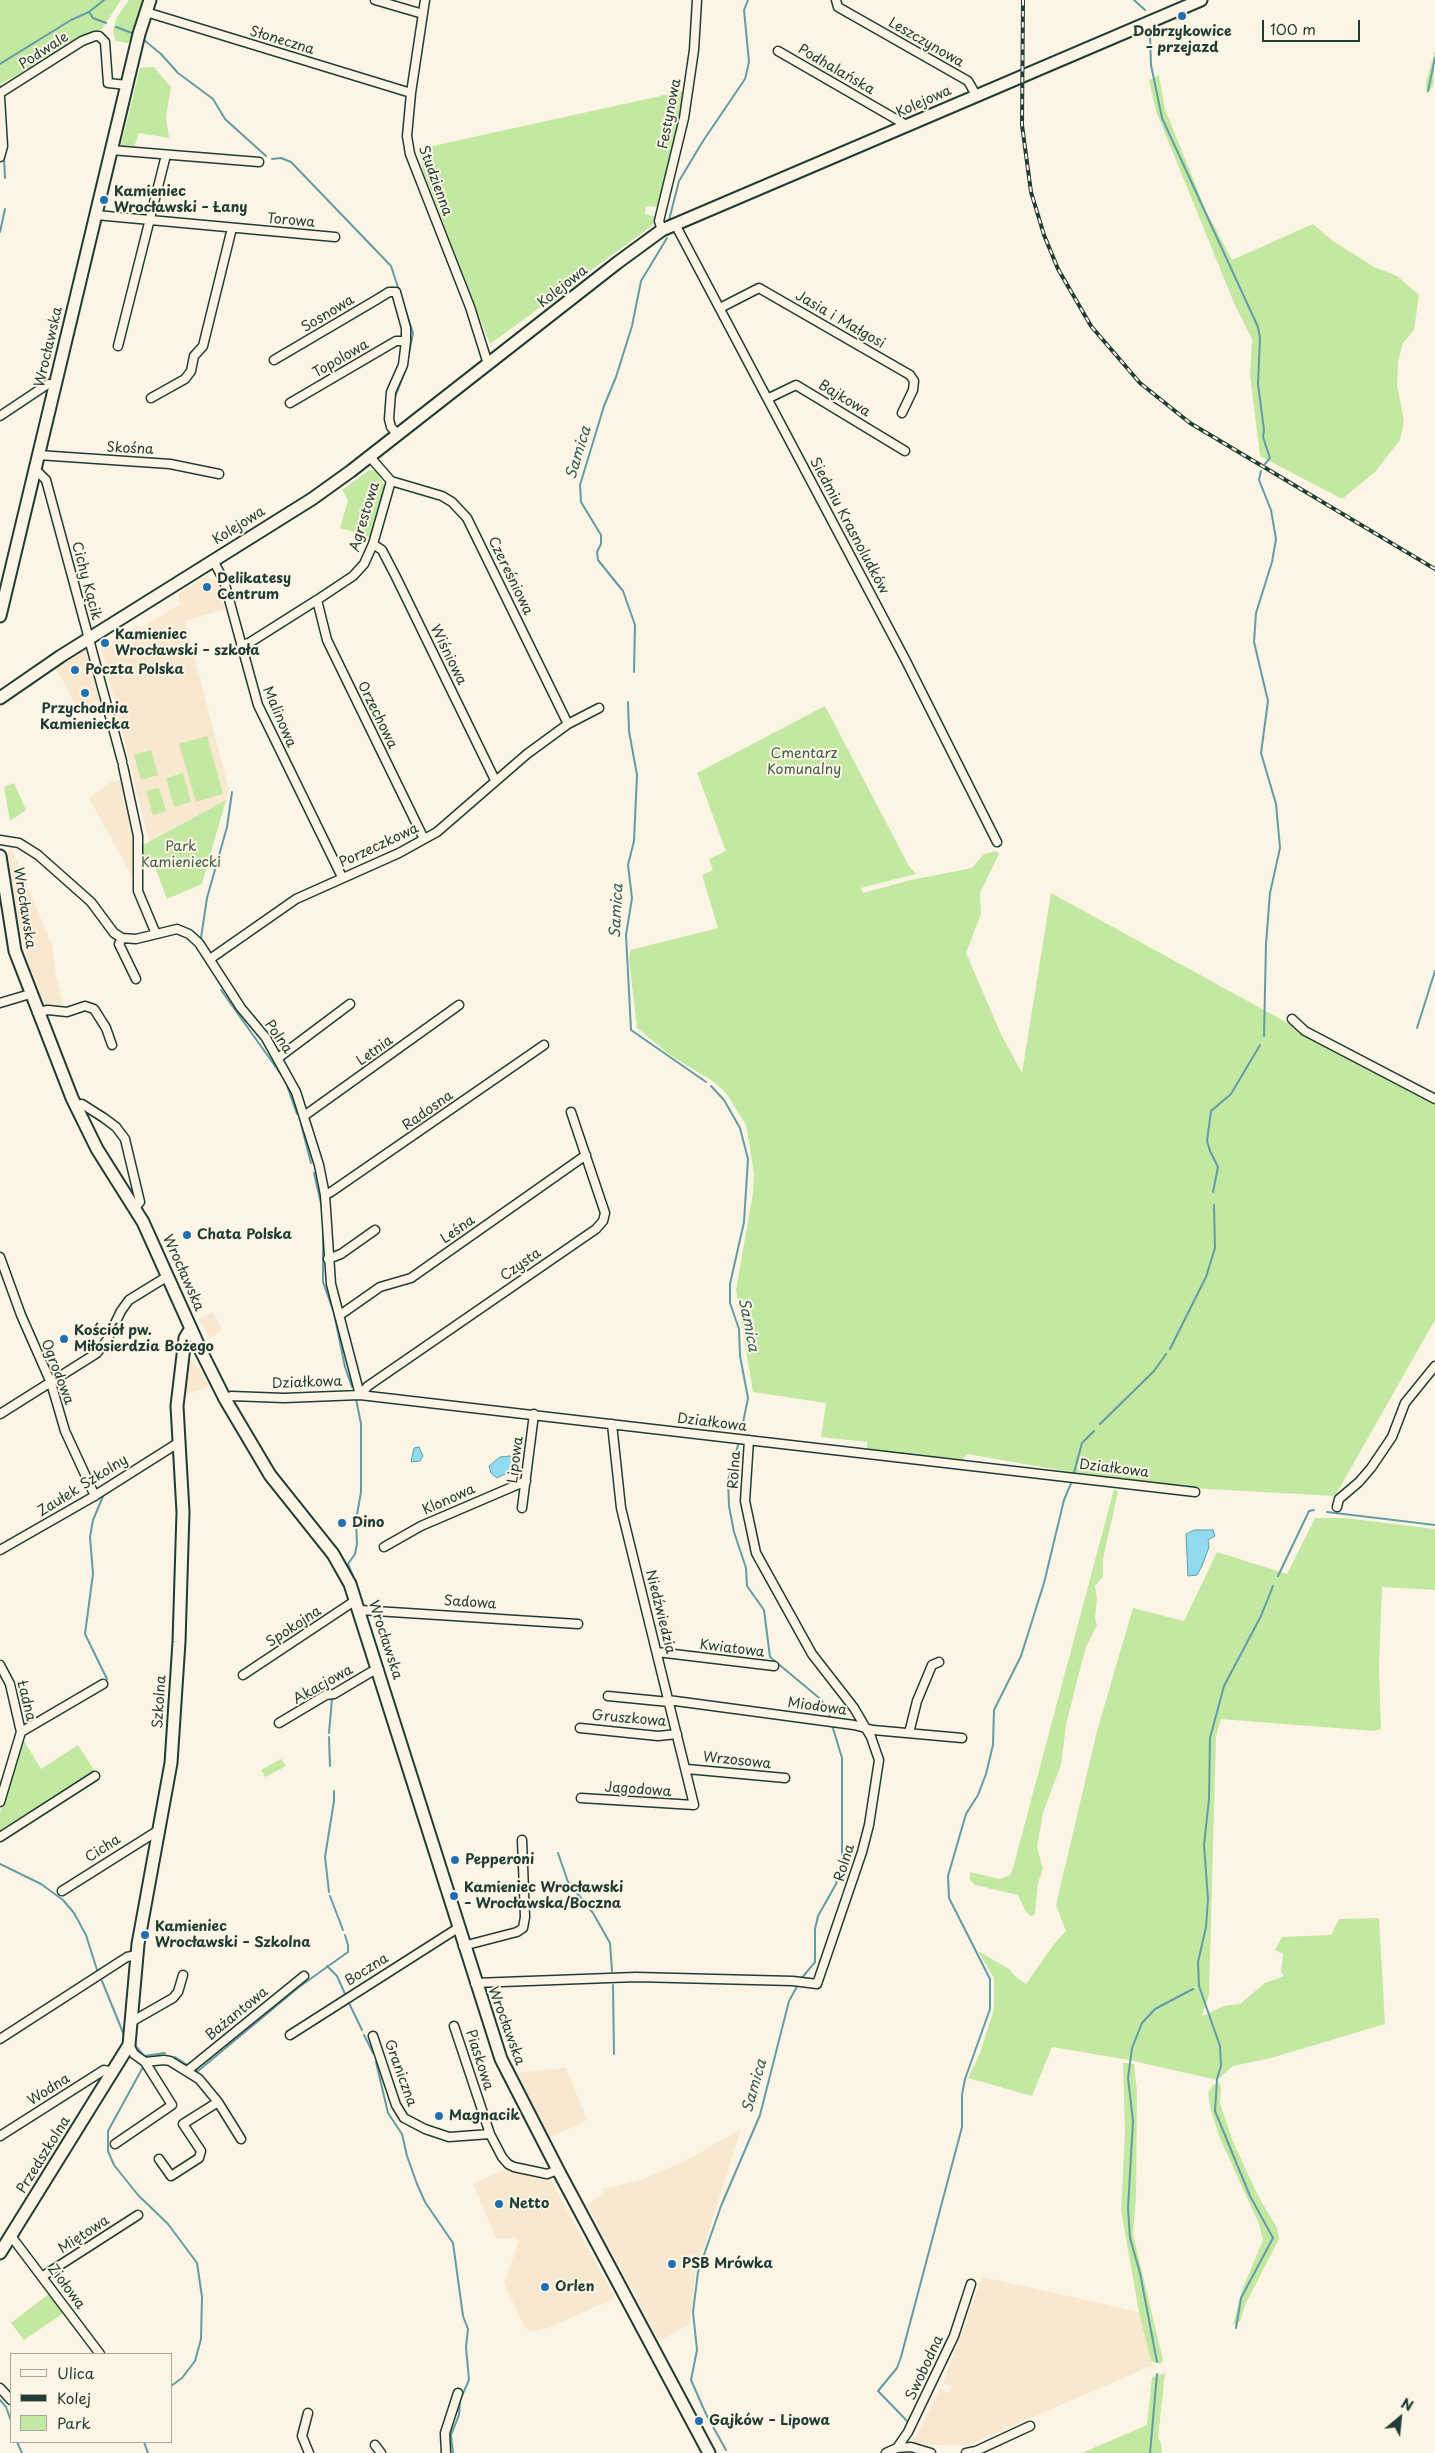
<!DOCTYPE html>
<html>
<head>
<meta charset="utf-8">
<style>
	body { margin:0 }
	#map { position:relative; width:1435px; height:2453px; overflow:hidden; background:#fcf5e5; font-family:"Playpen Sans",sans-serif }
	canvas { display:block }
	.legend { position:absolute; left:10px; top:2353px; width:162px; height:90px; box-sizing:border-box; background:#fcf5e5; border:1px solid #a4ab9e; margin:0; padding:6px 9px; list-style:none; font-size:15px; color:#1f3d34 }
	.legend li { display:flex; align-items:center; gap:10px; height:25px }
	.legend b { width:25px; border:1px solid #a4ab9e }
	.north { position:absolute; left:1375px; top:2393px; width:50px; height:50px; -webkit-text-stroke:4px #fcf5e5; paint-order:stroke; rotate:28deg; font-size:14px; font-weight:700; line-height:20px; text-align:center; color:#1f3d34 }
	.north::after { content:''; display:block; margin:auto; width:18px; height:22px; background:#1f3d34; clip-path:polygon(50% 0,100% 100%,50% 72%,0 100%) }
	.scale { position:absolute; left:1262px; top:20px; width:98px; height:22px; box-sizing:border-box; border:2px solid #1f3d34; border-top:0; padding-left:6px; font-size:15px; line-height:18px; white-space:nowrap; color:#1f3d34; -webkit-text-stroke:4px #fcf5e5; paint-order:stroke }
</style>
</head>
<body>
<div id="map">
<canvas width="1435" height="2453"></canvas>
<ul class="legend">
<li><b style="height:6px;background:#fcf5e5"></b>Ulica</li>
<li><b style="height:6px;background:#1f3d34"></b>Kolej</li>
<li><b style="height:14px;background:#c2e8a2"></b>Park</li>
</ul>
<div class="north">N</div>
<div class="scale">100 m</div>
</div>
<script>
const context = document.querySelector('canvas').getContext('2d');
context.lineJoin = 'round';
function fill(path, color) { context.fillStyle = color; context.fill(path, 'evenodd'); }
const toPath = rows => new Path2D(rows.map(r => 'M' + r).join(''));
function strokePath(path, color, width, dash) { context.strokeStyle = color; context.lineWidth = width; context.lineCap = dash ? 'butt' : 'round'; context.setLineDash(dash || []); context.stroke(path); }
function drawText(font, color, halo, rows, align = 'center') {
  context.font = font + ' "Playpen Sans",sans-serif'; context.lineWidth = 4; context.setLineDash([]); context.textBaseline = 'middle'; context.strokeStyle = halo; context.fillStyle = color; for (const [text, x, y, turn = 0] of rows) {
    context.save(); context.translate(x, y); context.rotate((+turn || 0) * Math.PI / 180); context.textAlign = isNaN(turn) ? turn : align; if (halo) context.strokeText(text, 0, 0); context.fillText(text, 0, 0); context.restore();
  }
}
fill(toPath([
	[207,575,209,579,218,580,225,609,185,621,229,790,226,800,149,841,101,646,113,644,113,642,136,626,141,628,180,604,178,594],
	[85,647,100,701,77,708,55,666],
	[123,780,135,838,133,878,89,798,113,781],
	[12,849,52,945,56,977,65,1010,42,1006,25,951,16,914,7,862,7,851],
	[213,1312,222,1330,210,1338,199,1319],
	[190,1360,200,1369,209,1386,180,1397,187,1361],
	[566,2068,587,2120,549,2138,515,2073],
	[741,2129,695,2275,690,2324,659,2341,587,2205,593,2202,593,2199,604,2194,602,2189,641,2180,687,2160],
	[506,2169,549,2177,615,2298,548,2328,535,2331,528,2330,524,2326,504,2283,519,2240,515,2237,506,2239,496,2238,473,2184],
	[982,2277,1139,2312,1153,2365,966,2446,916,2444,914,2440,940,2388,948,2393,952,2386,943,2384]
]), '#f8e8d0');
fill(toPath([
	[0,0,121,0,102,29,0,84],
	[129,0,145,0,132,39,128,43,115,41,113,30,117,17],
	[1435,50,1433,86,1427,94,1426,83],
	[154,67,171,87,166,117,169,138,139,133,133,150,120,149,140,68],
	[1159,75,1165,109,1206,211,1232,260,1313,224,1333,241,1374,267,1397,276,1419,295,1414,330,1403,343,1398,362,1397,385,1404,421,1400,440,1375,472,1342,499,1260,456,1250,375,1252,339,1234,303,1156,111,1149,80],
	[683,91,681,114,659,207,646,206,645,214,657,217,653,225,490,344,423,170,419,149],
	[369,470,376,471,385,487,370,537,340,528,348,500,342,490],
	[825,706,909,866,916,874,861,888,863,893,911,880,972,868,984,854,996,851,999,854,980,893,981,914,966,953,1001,1034,1022,1073,1051,893,1435,1104,1435,1320,1335,1496,1189,1488,1071,1472,967,1454,961,1461,867,1450,867,1442,821,1437,826,1403,753,1392,736,1290,753,1193,754,1173,746,1125,726,1093,714,1082,670,1055,637,1028,629,959,630,950,718,928,702,875,713,870,709,859,726,851,697,773],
	[207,736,223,794,196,802,179,744],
	[151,750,158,775,141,780,134,755],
	[183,773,191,802,174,807,166,778],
	[14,783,26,810,10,821,4,787],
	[159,788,166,811,153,815,146,791],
	[226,800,202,884,167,899,155,867,147,867,141,846],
	[1114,1489,1118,1492,1103,1559,1103,1577,1095,1586,1097,1598,1095,1618,1097,1625,1086,1647,1079,1673,1066,1725,1061,1765,1043,1813,1037,1847,1043,1869,1038,1883,1035,1914,1031,1917,1025,1910,1018,1895,975,1885,970,1880,970,1872,1000,1879,1010,1875,1013,1868],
	[1315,1518,1345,1518,1435,1529,1435,1590,1382,1587,1379,1666,1381,1729,1374,1731,1221,1719,1216,1736,1209,1995,1202,2016,1224,2006,1240,2004,1265,1983,1284,1976,1281,1972,1283,1954,1275,1950,1282,1937,1331,1935,1339,1919,1379,1918,1385,2024,1271,2058,1233,2066,1217,2080,1129,2060,1052,2047,1032,2096,968,2078,980,2053,994,2009,994,1978,978,1951,1009,1969,1015,1976,1026,1984,1054,1944,1066,1931,1056,1905,1097,1731,1133,1608,1184,1621,1217,1552,1287,1574],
	[23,1739,41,1769,78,1745,96,1773,0,1835,0,1813],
	[281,1759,286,1766,265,1777,261,1770],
	[1123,2063,1134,2064,1137,2092,1136,2198,1133,2234,1163,2360,1161,2364,1151,2361,1139,2312,1121,2210,1125,2132],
	[1219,2083,1221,2088,1220,2103,1232,2139,1257,2194,1277,2228,1279,2239,1246,2303,1240,2321,1233,2325,1242,2290,1263,2240,1259,2224,1219,2136,1211,2111,1208,2093,1213,2085],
	[50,2293,65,2312,24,2340,11,2323],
	[1165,2373,1158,2438,1161,2443,1162,2453,1082,2453,1147,2425,1152,2377]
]), '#c2e8a2');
const water = toPath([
	[419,1447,423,1456,420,1461,411,1462,414,1448,419,1447],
	[510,1456,516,1460,515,1469,497,1478,491,1473,489,1466,500,1457,510,1456],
	[1213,1530,1215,1536,1208,1540,1209,1547,1202,1566,1197,1575,1188,1576,1186,1534,1194,1530,1213,1530]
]);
fill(water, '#90dbf0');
strokePath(water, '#639ca5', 1);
strokePath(toPath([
	[1134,0,1145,10],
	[89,12,93,18,106,23],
	[116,27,132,33],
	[1150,35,1151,65,1162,118,1258,327,1260,338,1258,384,1264,430,1263,437,1270,458,1265,464],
	[144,40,161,54,178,73,213,99,225,119,266,156],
	[0,64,71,20,89,12,104,0],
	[0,86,1,88],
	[1428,91,1435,58],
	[4,157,5,178],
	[272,159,281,158,291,162,391,266,413,333,406,369,394,400],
	[669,220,679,181,703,141,745,79,749,62,744,10,748,0],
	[0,232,5,209],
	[1261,471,1259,480,1271,510,1276,539,1272,562,1256,613,1254,642,1268,701,1261,753,1276,804,1280,848,1270,893,1266,944,1264,1036],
	[634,672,635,625,623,591,598,560,597,552,601,544,601,535,581,502,580,485,604,406,616,377,632,326,641,281,667,238],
	[628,702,629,731,637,775,634,841,628,865,632,898,626,935,631,1030,706,1082],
	[201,938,207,898,227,827,232,792],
	[221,990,285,1080,297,1114],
	[1417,1028,1435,971],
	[711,1086,724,1100,740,1128,748,1159,744,1222,730,1284,730,1303,739,1329,740,1356,748,1398,742,1428],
	[301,1124,311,1163],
	[314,1173,323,1212,323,1282,334,1313,345,1367,352,1387],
	[1213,1192,1218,1167,1210,1151,1207,1141,1211,1111,1231,1094,1260,1045],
	[1170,1349,1206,1277,1215,1248,1214,1205],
	[1100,1424,1154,1371,1166,1354],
	[739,1442,728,1480,729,1506,734,1532,746,1568,747,1586,764,1610,770,1657,818,1697,827,1707,830,1717],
	[1073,1476,1082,1443,1094,1431],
	[104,1494,93,1520,90,1537,93,1574,85,1634,107,1679],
	[1327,1512,1435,1525],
	[353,1576,348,1564,355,1554,357,1544,356,1520,361,1492,361,1424,356,1399],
	[1278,1576,1309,1511,1314,1510],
	[329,1733,332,1699],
	[329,1737,330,1766],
	[558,1853,568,1882,593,1913,610,1943,612,1971],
	[0,1864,41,1884,63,1900,74,1913,86,1935,98,1973],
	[329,1892,325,1857,334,1801,334,1791],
	[330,1896,343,1930],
	[327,1966,337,1976,345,1994],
	[801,1979,815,1962,815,1929,818,1916,836,1884,842,1862,842,1758,832,1725],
	[102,1981,124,2035],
	[613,1985,614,2054],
	[348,2001,362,2030],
	[364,2035,373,2053],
	[134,2044,144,2056,165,2053],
	[175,2057,189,2066],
	[376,2062,388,2113,402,2134,407,2156,417,2184,425,2202,453,2243,463,2316,468,2329,466,2347,469,2380,460,2400,459,2415,451,2435,453,2453],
	[143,2067,108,2131,108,2151,114,2165,138,2195,168,2224,197,2263,202,2297,201,2339,195,2361,182,2378,171,2386],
	[194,2070,198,2071,299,1987,348,1952,348,1945,345,1935],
	[1236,2328,1241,2298,1273,2238,1250,2196,1215,2111,1217,2079,1221,2066,1220,2046,1199,1986,1198,1962,1206,1927,1208,1899,1204,1845,1209,1799,1210,1738,1224,1686,1261,1616,1273,1586],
	[1157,2362,1140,2273,1130,2238,1128,2208,1133,2121,1128,2078,1132,2048,1142,2023,1155,2009,1193,1989],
	[0,2400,6,2407,11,2421],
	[909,2423,878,2391,897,2368,901,2357,962,2127,962,2095,965,2079,990,2009,990,1979,949,1898,948,1876,966,1814,978,1795,986,1774,993,1745,994,1710,1021,1656,1044,1583,1064,1500,1072,1481],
	[17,2442,22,2453],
	[144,2442,148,2453],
	[726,2450,706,2414,691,2380,697,2350,693,2312,698,2272,721,2206,760,2115,789,2001,799,1983],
	[1150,2453,1157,2374]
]), '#639ca5', 2);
const street = toPath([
	[375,0,423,14],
	[425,0,411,93,407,136,410,154,470,307,488,364],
	[836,0,838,7,968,81,976,95],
	[146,12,411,93],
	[778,51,908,126],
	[0,93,82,41,95,36,99,36,105,42,108,83,127,85],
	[0,97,3,146,0,157],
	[111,150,259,162],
	[96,215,335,237],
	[675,224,905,659,997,842],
	[662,230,659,221,684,118,694,50,697,0],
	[720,308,759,288,910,375,914,381,913,390,902,413],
	[118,346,166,155],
	[274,360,376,300,389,292,396,292,406,328,406,341,403,365,391,392,389,419,391,427,398,435],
	[151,398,185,379,191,371,194,356,203,346,232,228],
	[769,398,796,385,905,451],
	[290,403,396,341,406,341],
	[0,416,48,384,55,385],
	[38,455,170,464,219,474],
	[34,473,39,473,46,480,122,761],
	[391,481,442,496,452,502,467,518,568,724],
	[373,544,382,550,396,577,495,780],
	[213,560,224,581,258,705,342,877],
	[317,600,327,640,424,839],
	[241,645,249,643,317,600,353,576,364,564,373,544,391,481,370,457],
	[123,766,138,836,138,891,156,934],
	[0,840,19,843,38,855,91,902,114,933,122,938,136,939,177,929,189,934,199,943,241,1008,266,1038,296,1092,319,1165,325,1195,331,1284,360,1395],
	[122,938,119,944,136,979],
	[210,959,296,899,399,853,437,832,527,754,568,724,599,708],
	[0,1003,30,994],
	[37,1012,48,1010,67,1012,85,1006,94,1009,106,1028,112,1045],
	[1292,1019,1305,1031,1435,1099],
	[278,1058,350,1004],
	[76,1105,82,1104,104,1118,116,1127,125,1139,140,1202,135,1208],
	[304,1116,459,1005],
	[325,1195,331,1192,544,1045],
	[0,1257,21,1315,51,1383,65,1431,95,1496],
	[328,1259,341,1254,375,1230],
	[340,1315,380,1287,411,1278,586,1155],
	[360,1395,368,1386,596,1229,603,1221,605,1213,571,1112],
	[225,1399,231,1396,284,1398,360,1395,1195,1492],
	[0,1414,97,1353,107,1340,121,1311,129,1300,168,1276],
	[1337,1507,1339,1499,1359,1482,1371,1468,1392,1437,1405,1403,1435,1366],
	[522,1508,534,1414],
	[384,1547,421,1526,526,1481],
	[0,1550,91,1498,178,1443],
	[360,1610,578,1624],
	[657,1652,774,1666],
	[0,1665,10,1684,21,1732,0,1802],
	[243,1675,356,1600],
	[608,1696,669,1702],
	[668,1700,854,1725,873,1730,962,1738],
	[279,1723,326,1695,334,1694,371,1672,379,1670],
	[580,1728,658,1736,677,1734],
	[21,1732,103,1684],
	[909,1733,917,1701,932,1665,939,1662],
	[687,1769,785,1778],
	[581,1798,694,1805,621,1508,612,1424],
	[0,1837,95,1776],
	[62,1891,159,1830],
	[463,1946,517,1932,523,1928,525,1917,522,1840],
	[475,1983,636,1977,793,1981,817,1984,862,1852,869,1825,879,1760,871,1737,854,1708,812,1654,756,1553,745,1501,749,1440],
	[131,2022,173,1998,178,1992,183,1975],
	[454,2026,490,2134,502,2157,508,2164,514,2167,547,2174,558,2170],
	[290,2035,458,1928],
	[373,2036,396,2105,404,2118,425,2129,449,2137,490,2134],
	[0,2039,127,1957,137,1955],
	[129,2045,134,2054,145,2062,164,2060,170,2061,199,2079,218,2102,241,2139],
	[187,2071,304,1976],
	[0,2136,104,2070,113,2072],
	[115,2144,172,2105,145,2062],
	[159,2159,171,2176,199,2158,201,2151,183,2124,218,2102],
	[11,2236,100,2354],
	[43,2276,138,2215],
	[0,2388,11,2400],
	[308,2413,302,2436,309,2453],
	[375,2445,381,2453],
	[897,2448,911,2447,931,2453],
	[446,2453,445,2433,458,2393],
	[886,2453,897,2448,908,2432,954,2336,971,2284],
	[966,2453,976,2451,1030,2426]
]);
const secondary = toPath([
	[0,616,139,34,150,0],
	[0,698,61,656,312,499,351,471,617,263,662,230,1201,0],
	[0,856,15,951,72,1098,97,1149,143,1222,202,1353,225,1399,270,1475,333,1554,350,1584,501,2059,558,2170,709,2453],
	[0,2253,129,2045,138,1944,171,1763,179,1642,183,1512,177,1406,185,1338,191,1328]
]);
strokePath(street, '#1f3d34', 11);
strokePath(secondary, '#1f3d34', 15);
strokePath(street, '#fcf5e5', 8);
strokePath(secondary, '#fcf5e5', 11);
const rail = toPath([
	[1023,0,1022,125,1031,192,1044,235,1058,269,1091,326,1140,383,1190,423,1435,569]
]);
strokePath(rail, '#1f3d34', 4);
strokePath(rail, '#fcf5e5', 2, [5.5]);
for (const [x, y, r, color] of [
	[1182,16,5,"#1f6fb2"],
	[104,200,5,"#1f6fb2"],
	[207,587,5,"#1f6fb2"],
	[105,643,5,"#1f6fb2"],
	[75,670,5,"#1f6fb2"],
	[85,693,5,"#1f6fb2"],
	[187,1235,5,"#1f6fb2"],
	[64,1339,5,"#1f6fb2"],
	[342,1523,5,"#1f6fb2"],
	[455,1860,5,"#1f6fb2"],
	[454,1896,5,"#1f6fb2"],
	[145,1935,5,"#1f6fb2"],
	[439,2116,5,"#1f6fb2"],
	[499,2204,5,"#1f6fb2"],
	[672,2264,5,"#1f6fb2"],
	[545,2287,5,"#1f6fb2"],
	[699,2421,5,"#1f6fb2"]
]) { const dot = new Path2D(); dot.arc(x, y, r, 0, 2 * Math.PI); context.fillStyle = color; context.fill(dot); strokePath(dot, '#fcf5e5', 2); }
drawText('bold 14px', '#1f3d34', '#fcf5e5', [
	["Dobrzykowice",1182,32,"center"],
	["– przejazd",1182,48,"center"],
	["Kamieniec",114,192],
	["Wrocławski – Łany",114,208],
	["Delikatesy",217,579],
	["Centrum",217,595],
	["Kamieniec",115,635],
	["Wrocławski – szkoła",115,651],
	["Poczta Polska",85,670],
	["Przychodnia",85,709,"center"],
	["Kamieniecka",85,725,"center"],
	["Chata Polska",197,1235],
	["Kościół pw.",74,1331],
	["Miłosierdzia Bożego",74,1347],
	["Dino",352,1523],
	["Pepperoni",465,1860],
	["Kamieniec Wrocławski",464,1888],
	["– Wrocławska/Boczna",464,1904],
	["Kamieniec",155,1927],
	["Wrocławski – Szkolna",155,1943],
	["Magnacik",449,2116],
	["Netto",509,2204],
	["PSB Mrówka",682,2264],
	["Orlen",555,2287],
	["Gajków – Lipowa",709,2421]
], 'left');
drawText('14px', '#1f3d34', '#fcf5e5', [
	["Słoneczna",282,41,17],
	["Leszczynowa",926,43,30],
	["Podwale",44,51,-33],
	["Podhalańska",836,70,30],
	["Kolejowa",924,102,-24],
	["Festynowa",670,114,-79],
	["Studzienna",435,181,70],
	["Torowa",291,221,5],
	["Kolejowa",563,287,-38],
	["Sosnowa",328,314,-31],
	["Jasia i Małgosi",840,320,30],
	["Wrocławska",49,347,-77],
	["Topolowa",341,359,-30],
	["Bajkowa",844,399,31],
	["Skośna",130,449,3],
	["Agrestowa",365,517,-73],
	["Kolejowa",239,526,-32],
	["Siedmiu Krasnoludków",849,526,62],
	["Czereśniowa",510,576,64],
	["Cichy Kącik",86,581,75],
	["Wiśniowa",448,655,64],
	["Orzechowa",377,715,64],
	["Malinowa",279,717,67],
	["Porzeczkowa",379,846,-25],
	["Wrocławska",24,908,81],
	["Polna",278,1037,55],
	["Letnia",375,1051,-36],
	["Radosna",428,1111,-35],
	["Leśna",458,1230,-35],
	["Czysta",521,1265,-35],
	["Wrocławska",183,1273,66],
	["Ogrodowa",57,1372,69],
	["Działkowa",307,1383,-2],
	["Działkowa",712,1423,7],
	["Lipowa",516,1460,-83],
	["Działkowa",1114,1469,7],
	["Rolna",735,1470,-86],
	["Zaułek Szkolny",83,1486,-32],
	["Klonowa",449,1500,-24],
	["Sadowa",470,1603,4],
	["Niedźwiedzia",660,1612,76],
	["Spokojna",294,1627,-33],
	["Wrocławska",385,1640,72],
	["Kwiatowa",732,1649,7],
	["Akacjowa",323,1685,-29],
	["Ładna",26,1701,76],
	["Szkolna",160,1702,-86],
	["Miodowa",817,1707,8],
	["Gruszkowa",629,1719,5],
	["Wrzosowa",737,1761,6],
	["Jagodowa",638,1790,4],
	["Cicha",103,1849,-33],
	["Rolna",845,1863,-73],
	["Boczna",367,1970,-32],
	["Bażantowa",237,2014,-39],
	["Wrocławska",506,2026,70],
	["Piaskowa",479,2060,72],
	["Graniczna",400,2073,70],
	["Wodna",49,2090,-32],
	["Przedszkolna",44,2155,-58],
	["Miętowa",84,2235,-33],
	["Ziołowa",66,2287,53],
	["Swobodna",925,2368,-65]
]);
drawText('14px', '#405f4a', '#fcf5e5', [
	["Cmentarz",804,754],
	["Komunalny",804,770],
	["Park",181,847],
	["Kamieniecki",181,863]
]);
drawText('italic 15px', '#365d5a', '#fcf5e5', [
	["Samica",579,453,-73],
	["Samica",617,911,-87],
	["Samica",748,1325,79],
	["Samica",755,2086,-74]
]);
</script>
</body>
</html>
